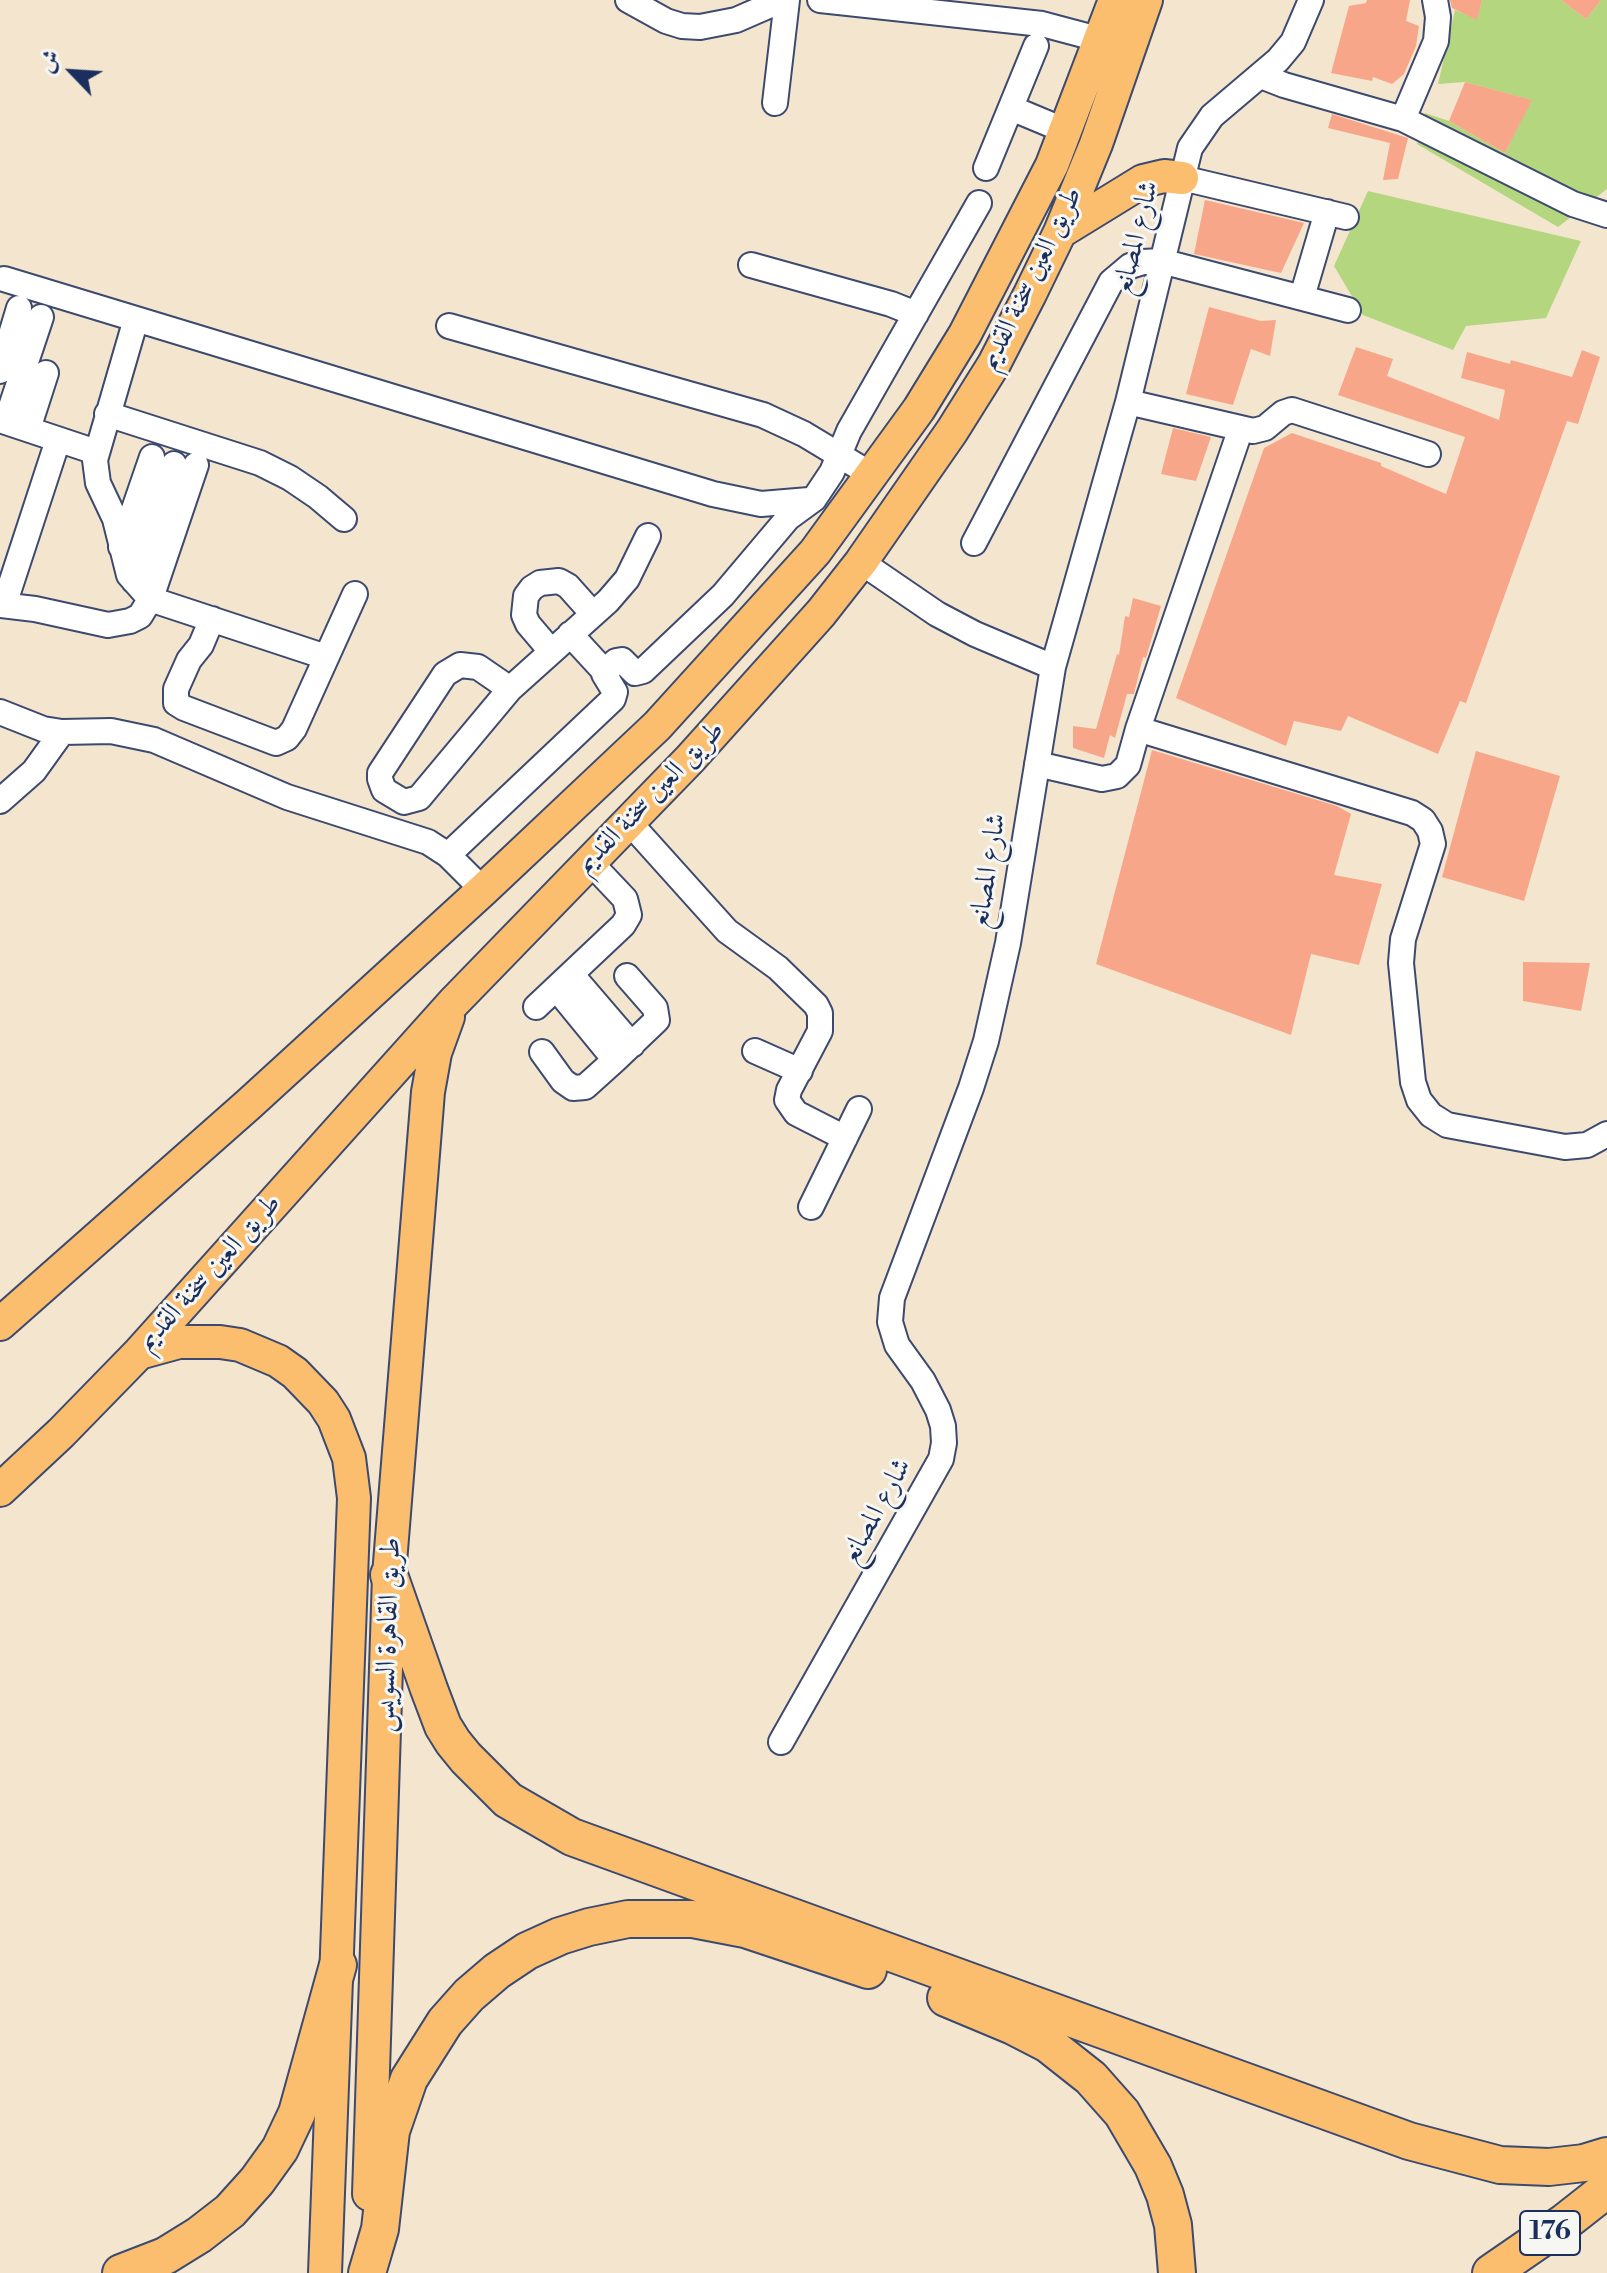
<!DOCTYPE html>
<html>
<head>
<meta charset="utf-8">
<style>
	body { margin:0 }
	#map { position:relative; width:1607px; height:2273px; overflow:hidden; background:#f4e5cf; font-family:"Libre Bodoni",Amiri,serif }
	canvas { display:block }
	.north { position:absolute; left:32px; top:32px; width:80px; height:80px; -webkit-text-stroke:6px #f6f6f2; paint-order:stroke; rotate:295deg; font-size:22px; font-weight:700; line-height:32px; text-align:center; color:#1b2f5e }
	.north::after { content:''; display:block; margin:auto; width:28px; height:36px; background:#1b2f5e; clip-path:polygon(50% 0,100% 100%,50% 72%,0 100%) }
</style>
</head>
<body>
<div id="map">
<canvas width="1607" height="2273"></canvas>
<div class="north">ش</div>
</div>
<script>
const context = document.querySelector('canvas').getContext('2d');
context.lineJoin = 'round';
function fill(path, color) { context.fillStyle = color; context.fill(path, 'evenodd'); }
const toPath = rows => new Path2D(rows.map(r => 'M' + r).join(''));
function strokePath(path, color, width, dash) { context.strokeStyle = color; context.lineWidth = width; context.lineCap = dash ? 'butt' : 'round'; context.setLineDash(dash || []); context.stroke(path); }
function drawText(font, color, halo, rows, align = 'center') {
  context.font = font + ' "Libre Bodoni",Amiri,serif'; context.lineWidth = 6; context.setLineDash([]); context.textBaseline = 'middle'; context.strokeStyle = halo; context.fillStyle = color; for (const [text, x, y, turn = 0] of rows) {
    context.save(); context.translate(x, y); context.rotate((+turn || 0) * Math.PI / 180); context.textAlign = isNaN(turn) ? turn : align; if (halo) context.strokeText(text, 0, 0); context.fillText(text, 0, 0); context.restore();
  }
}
fill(toPath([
	[1482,0,1561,0,1586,19,1601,0,1607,0,1607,189,1558,227,1417,144,1425,113,1449,121,1505,153,1531,100,1465,82,1438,84,1455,10,1477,19],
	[1368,191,1581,241,1546,318,1466,326,1453,350,1363,315,1334,266]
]), '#b3d67f');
fill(toPath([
	[1367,0,1410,0,1406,21,1419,26,1416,46,1404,74,1392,84,1373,77,1372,81,1331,73,1349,6,1366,3],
	[1450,0,1482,0,1477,20,1452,8],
	[1561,0,1601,0,1586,19],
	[1465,82,1532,100,1505,153,1449,121],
	[1332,114,1408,138,1398,179,1383,180,1390,143,1328,128],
	[1205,200,1304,223,1281,273,1194,254],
	[1209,307,1261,321,1276,320,1270,356,1251,349,1233,405,1186,394],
	[1356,347,1393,359,1387,376,1499,420,1505,390,1461,378,1467,352,1510,364,1511,360,1572,377,1582,350,1600,357,1578,424,1567,421,1466,703,1460,701,1438,754,1348,716,1341,731,1294,721,1286,746,1176,698,1264,448,1292,433,1381,463,1381,466,1446,494,1465,437,1338,395],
	[1173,428,1211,437,1196,481,1161,474],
	[1133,598,1161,606,1146,658,1143,657,1134,694,1127,694,1115,738,1110,735,1104,758,1073,748,1073,726,1096,729,1117,654,1119,655,1125,616,1129,617],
	[1152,750,1337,806,1351,814,1334,875,1382,884,1359,965,1311,954,1291,1035,1096,964],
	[1476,751,1560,776,1524,901,1442,877],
	[1523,962,1590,963,1581,1011,1523,1001]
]), '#f8a689');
const minor = toPath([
	[628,0,666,21,682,26,700,27,736,20,782,0],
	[820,0,1042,24,1102,40],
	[1261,76,1284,85,1403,119,1436,41,1438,17,1435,0],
	[775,103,787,0],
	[1011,108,1066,131],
	[1403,119,1573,204,1607,215],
	[986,168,1036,46],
	[1182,178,1346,217],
	[751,265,891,304,916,314],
	[4,279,713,494,761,504,809,500],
	[1302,297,1327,212],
	[136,319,95,460,98,483,115,519,129,575,145,593,159,602,326,657],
	[449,326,763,415,804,434,872,475],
	[0,371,19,308],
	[1128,402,1253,431,1265,428,1283,413,1292,410,1428,454],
	[107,414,260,463,290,478,318,497,344,519],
	[0,420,96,452],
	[6,422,41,317],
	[28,429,46,373],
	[974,543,1111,282,1130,266,1143,262,1161,261,1348,310],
	[121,547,152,457],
	[861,562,937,614,975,634,1053,667],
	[134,581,174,464],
	[0,605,35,609,108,625,130,621,140,616,151,598,196,465],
	[4,605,58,440],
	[212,619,201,645,189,660,176,689,176,703,184,708,276,743,287,738,294,729,355,594],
	[570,634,605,672],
	[551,651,528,624,524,615,526,596,532,588,540,583,559,581,568,586,593,614],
	[510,689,478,667,460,665,445,674,380,773,380,779,384,790,404,802,419,798,510,689,608,601,627,579,648,536],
	[0,712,43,729,62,732,111,731,154,740,287,797,428,842,448,855,483,890],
	[1138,729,1412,813,1423,820,1430,831,1433,844,1403,939,1401,963,1413,1082,1419,1100,1431,1115,1447,1125,1565,1147,1587,1145,1607,1134],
	[1037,764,1102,779,1117,776,1128,765,1138,729,1241,428],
	[0,801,34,771,62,732],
	[629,822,727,931,778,968,816,1005,820,1013,820,1031,789,1090,787,1100,796,1113,845,1138],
	[448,855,613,699,615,692,604,674,616,661,622,660,635,673,643,671,723,595,788,518,814,499,832,472,849,431,979,203],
	[571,974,632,1045],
	[556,988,615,1060],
	[536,1007,623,925,629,915,625,899,590,862],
	[755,1051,800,1071],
	[542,1052,563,1081,573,1088,585,1087,615,1060,657,1020,655,1008,627,976],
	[811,1207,859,1109],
	[781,1742,941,1459,944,1443,943,1426,938,1410,923,1381,897,1345,890,1322,892,1298,971,1088,986,1041,1008,943,1053,667,1128,402,1190,148,1212,116,1278,60,1293,42,1311,0]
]);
const major = toPath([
	[1060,232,1143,181,1164,176,1182,178],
	[0,1324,249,1104,483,890,657,726,815,552,919,409,965,334,1052,165,1115,0],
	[139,1353,179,1342,220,1342,240,1345,278,1361,295,1373,323,1402,334,1419,349,1458,354,1498,325,2273],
	[0,1490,61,1433,139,1353,454,1002,690,759,821,613,861,562,952,431,994,364,1030,294,1060,232,1096,144,1146,0],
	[369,2194,389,1575,428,1092,435,1053,448,1017]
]);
const highway = toPath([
	[389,1575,429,1689,443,1726,453,1742,466,1758,508,1800,572,1837,1409,2141,1500,2165,1549,2167,1584,2163,1607,2156],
	[946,1998,1013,2026,1048,2044,1091,2078,1122,2113,1153,2166,1165,2195,1173,2225,1177,2273],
	[121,2273,165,2256,199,2235,230,2211,257,2181,280,2149,297,2113,338,1965],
	[367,2273,380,2229,391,2131,409,2079,445,2022,469,1995,497,1971,527,1951,560,1936,589,1927,628,1919,693,1919,745,1929,868,1970],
	[1491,2273,1565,2222,1607,2189]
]);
strokePath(minor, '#3c4a6f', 28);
strokePath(major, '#3c4a6f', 36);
strokePath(highway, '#3c4a6f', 40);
strokePath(minor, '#fff', 24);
strokePath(major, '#fbbe6e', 32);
strokePath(highway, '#fbbe6e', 36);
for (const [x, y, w] of [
	[1550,2233,60]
]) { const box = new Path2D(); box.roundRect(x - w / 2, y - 22, w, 44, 6); context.fillStyle = '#f6f6f2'; context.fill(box); strokePath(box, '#1b2f5e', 2); }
drawText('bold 26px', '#1b2f5e', null, [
	["176",1550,2233]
]);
drawText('28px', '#1b2f5e', '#f6f6f2', [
	["شارع المصانع",1137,238,-76],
	["طريق العين سخنة القديم",1032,279,-64],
	["طريق العين سخنة القديم",651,798,-46],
	["شارع المصانع",989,871,-81],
	["طريق العين سخنة القديم",210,1273,-48],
	["شارع المصانع",877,1512,-61],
	["طريق القاهرة السويس",389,1635,-88]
]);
</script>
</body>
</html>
